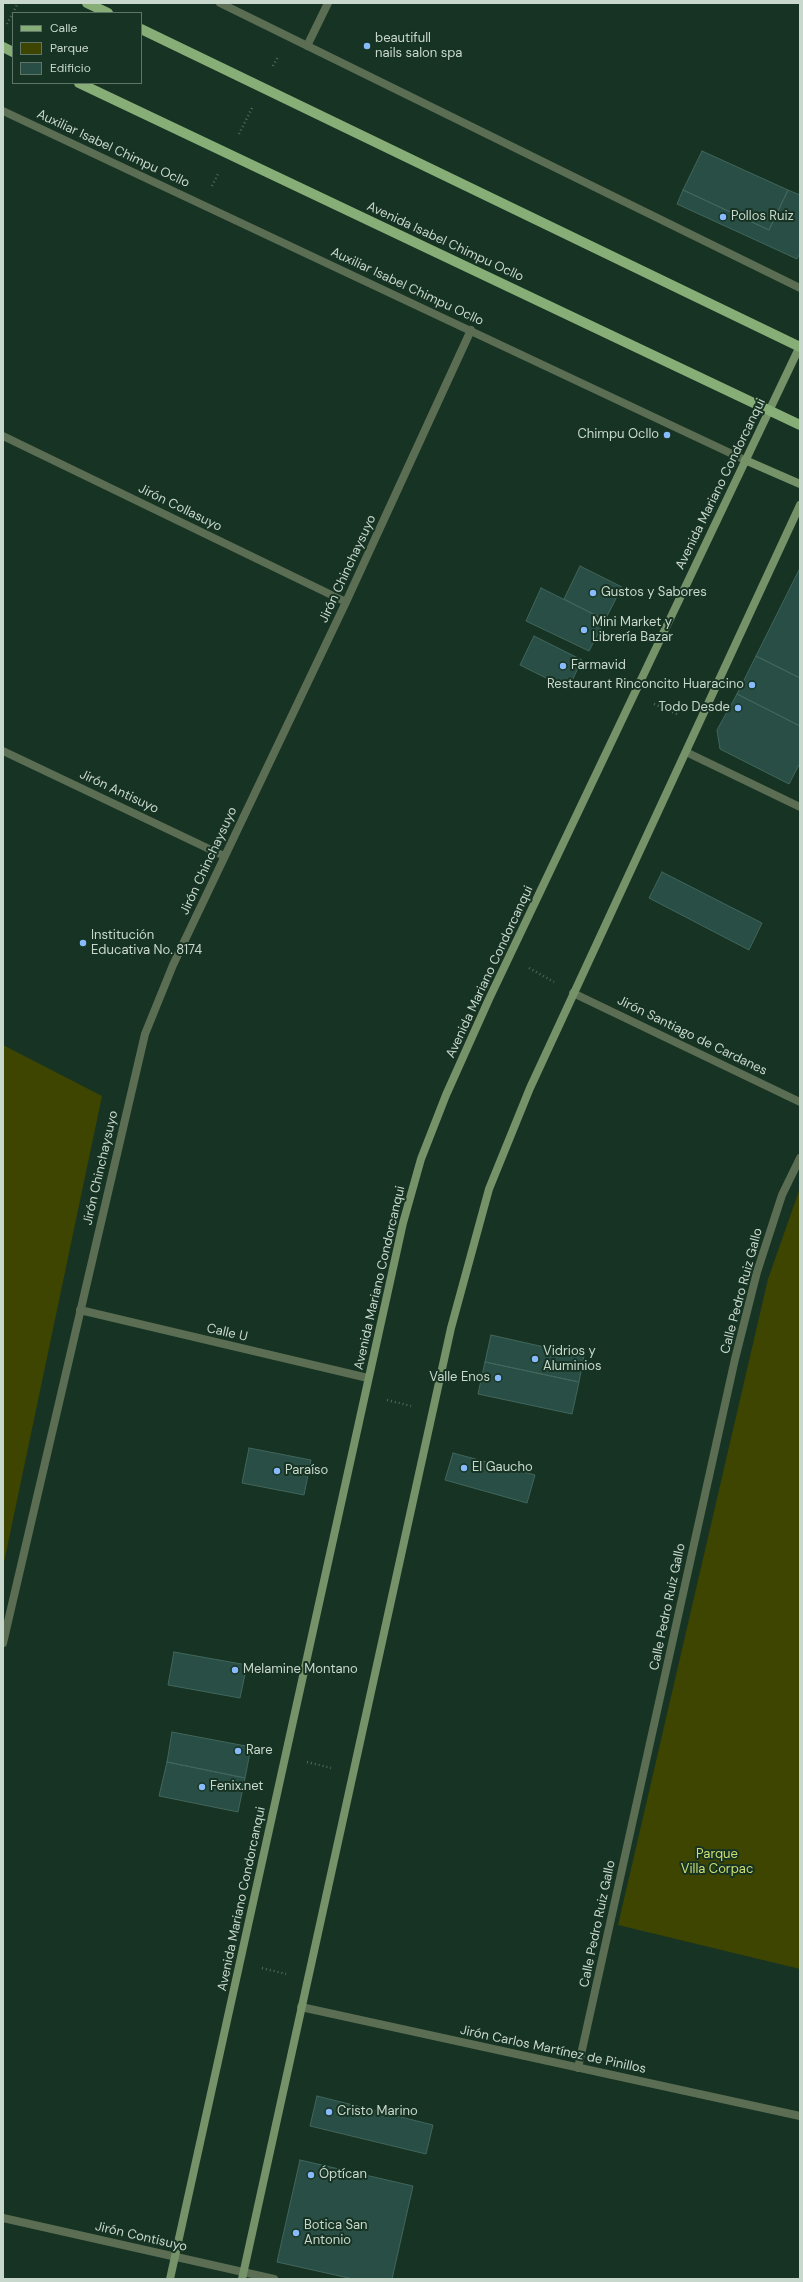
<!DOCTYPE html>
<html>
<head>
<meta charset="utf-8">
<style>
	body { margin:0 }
	#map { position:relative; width:803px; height:2282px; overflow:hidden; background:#173323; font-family:"DM Sans",sans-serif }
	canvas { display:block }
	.frame { position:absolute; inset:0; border:4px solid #c8d8cd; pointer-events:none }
	.legend { position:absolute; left:12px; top:12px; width:130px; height:72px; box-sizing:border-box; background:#173323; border:1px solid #5e7567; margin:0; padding:5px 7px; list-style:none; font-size:12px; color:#c8d8cd }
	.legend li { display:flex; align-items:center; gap:8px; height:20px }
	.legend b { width:20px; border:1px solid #5e7567 }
</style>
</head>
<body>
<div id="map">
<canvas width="803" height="2282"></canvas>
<div class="frame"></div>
<ul class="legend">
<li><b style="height:5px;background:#88ae78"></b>Calle</li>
<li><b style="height:11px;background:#3d4500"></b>Parque</li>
<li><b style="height:11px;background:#294e45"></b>Edificio</li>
</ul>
</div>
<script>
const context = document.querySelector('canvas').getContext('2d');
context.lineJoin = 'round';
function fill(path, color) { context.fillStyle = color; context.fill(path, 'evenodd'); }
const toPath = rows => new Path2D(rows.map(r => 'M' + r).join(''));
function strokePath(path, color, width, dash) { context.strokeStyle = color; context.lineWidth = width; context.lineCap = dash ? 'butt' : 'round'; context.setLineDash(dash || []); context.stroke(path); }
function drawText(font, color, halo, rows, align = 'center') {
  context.font = font + ' "DM Sans",sans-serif'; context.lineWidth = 4; context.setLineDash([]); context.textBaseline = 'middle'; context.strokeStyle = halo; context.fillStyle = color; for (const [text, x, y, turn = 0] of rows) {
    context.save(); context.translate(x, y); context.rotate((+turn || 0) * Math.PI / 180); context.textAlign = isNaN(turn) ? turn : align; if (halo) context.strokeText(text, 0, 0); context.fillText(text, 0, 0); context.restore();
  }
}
fill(toPath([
	[3,1045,102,1096,3,1567],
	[800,1188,800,1969,618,1925,768,1279]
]), '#3d4500');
const building = toPath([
	[702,151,788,190,769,230,683,190,702,151],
	[683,190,769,230,788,190,800,195,800,253,797,259,677,204,683,190],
	[580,566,622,587,605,620,564,599,580,566],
	[800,568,800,678,756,656,800,568],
	[541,588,605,620,589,651,526,621,541,588],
	[534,636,582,660,568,689,520,665,534,636],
	[756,656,800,678,800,726,737,694,756,656],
	[737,694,800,726,800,763,789,784,720,749,717,730,737,694],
	[662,872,762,923,749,950,649,898,662,872],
	[491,1335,584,1356,579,1382,485,1362,491,1335],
	[485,1362,579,1382,572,1414,478,1394,485,1362],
	[249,1448,311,1460,304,1495,242,1483,249,1448],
	[453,1453,535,1475,527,1503,445,1480,453,1453],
	[174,1652,247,1665,240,1698,168,1685,174,1652],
	[172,1732,251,1747,245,1778,167,1762,172,1732],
	[167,1762,245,1778,238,1812,159,1796,167,1762],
	[317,2096,433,2125,426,2154,310,2126,317,2096],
	[300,2160,413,2186,392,2279,353,2279,277,2262,300,2160]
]);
fill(building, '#294e45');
strokePath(building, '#41665c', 1);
strokePath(toPath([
	[7,24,18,3],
	[273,66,278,57],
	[239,134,252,108],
	[212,186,218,174],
	[654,704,679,715],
	[529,968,554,982],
	[387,1400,411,1406],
	[307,1762,331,1768],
	[262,1968,286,1974]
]), '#526a5b', 2.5, [1, 3]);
strokePath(toPath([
	[220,3,800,288],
	[307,46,328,3],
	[3,111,745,460],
	[3,436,346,602],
	[3,751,224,856],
	[686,752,800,807],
	[573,993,800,1102],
	[80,1310,368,1378],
	[3,1643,145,1034,173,965,346,602,471,330],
	[301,2007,800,2116],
	[578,2068,735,1359,757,1272,782,1195,800,1158],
	[3,2218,274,2279]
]), '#5b6e53', 8);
strokePath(toPath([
	[745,460,800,484],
	[170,2279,365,1395,403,1223,421,1159,446,1095,489,999,800,346],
	[242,2279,451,1328,489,1189,530,1088,800,505]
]), '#759268', 8);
strokePath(toPath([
	[87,3,108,13],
	[141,29,800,347],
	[3,47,13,52],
	[79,83,800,425]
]), '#88ae78', 10);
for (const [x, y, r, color] of [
	[367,46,4,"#87bbfc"],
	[723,217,4,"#87bbfc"],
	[667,435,4,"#87bbfc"],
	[593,593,4,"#87bbfc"],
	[584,630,4,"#87bbfc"],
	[563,666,4,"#87bbfc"],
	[752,685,4,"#87bbfc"],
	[738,708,4,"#87bbfc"],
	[83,943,4,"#87bbfc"],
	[535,1359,4,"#87bbfc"],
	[498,1378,4,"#87bbfc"],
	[464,1468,4,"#87bbfc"],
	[277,1471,4,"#87bbfc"],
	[235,1670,4,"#87bbfc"],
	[238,1751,4,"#87bbfc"],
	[202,1787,4,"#87bbfc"],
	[329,2112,4,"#87bbfc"],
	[311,2175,4,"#87bbfc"],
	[296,2233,4,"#87bbfc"]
]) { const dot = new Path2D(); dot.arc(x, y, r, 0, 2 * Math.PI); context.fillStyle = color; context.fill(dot); strokePath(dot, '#173323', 1.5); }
drawText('13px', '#c8d8cd', '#173323', [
	["beautifull",375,39],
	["nails salon spa",375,54],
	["Pollos Ruiz",731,217],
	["Chimpu Ocllo",659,435,"right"],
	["Gustos y Sabores",601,593],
	["Mini Market y",592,623],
	["Librería Bazar",592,638],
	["Farmavid",571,666],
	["Restaurant Rinconcito Huaracino",744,685,"right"],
	["Todo Desde",730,708,"right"],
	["Institución",91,936],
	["Educativa No. 8174",91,951],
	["Vidrios y",543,1352],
	["Aluminios",543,1367],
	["Valle Enos",490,1378,"right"],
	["El Gaucho",472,1468],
	["Paraíso",285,1471],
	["Melamine Montano",243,1670],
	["Rare",246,1751],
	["Fenix.net",210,1787],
	["Cristo Marino",337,2112],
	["Óptícan",319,2175],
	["Botica San",304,2226],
	["Antonio",304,2241]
], 'left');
drawText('13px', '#c8d8cd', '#173323', [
	["Auxiliar Isabel Chimpu Ocllo",113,149,25],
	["Avenida Isabel Chimpu Ocllo",445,242,25],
	["Auxiliar Isabel Chimpu Ocllo",407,287,25],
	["Avenida Mariano Condorcanqui",721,484,-64],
	["Jirón Collasuyo",180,508,26],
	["Jirón Chinchaysuyo",348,569,-65],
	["Jirón Antisuyo",119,792,25],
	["Jirón Chinchaysuyo",209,861,-65],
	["Avenida Mariano Condorcanqui",490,972,-65],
	["Jirón Santiago de Cardanes",692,1036,26],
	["Jirón Chinchaysuyo",101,1168,-77],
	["Avenida Mariano Condorcanqui",380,1278,-77],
	["Calle Pedro Ruiz Gallo",742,1291,-75],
	["Calle U",227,1333,13],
	["Calle Pedro Ruiz Gallo",668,1607,-78],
	["Avenida Mariano Condorcanqui",242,1899,-78],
	["Calle Pedro Ruiz Gallo",598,1924,-78],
	["Jirón Carlos Martínez de Pinillos",553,2050,12],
	["Jirón Contisuyo",141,2237,13]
]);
drawText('13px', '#ccdd72', '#173323', [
	["Parque",717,1855],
	["Villa Corpac",717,1870]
]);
</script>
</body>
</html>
